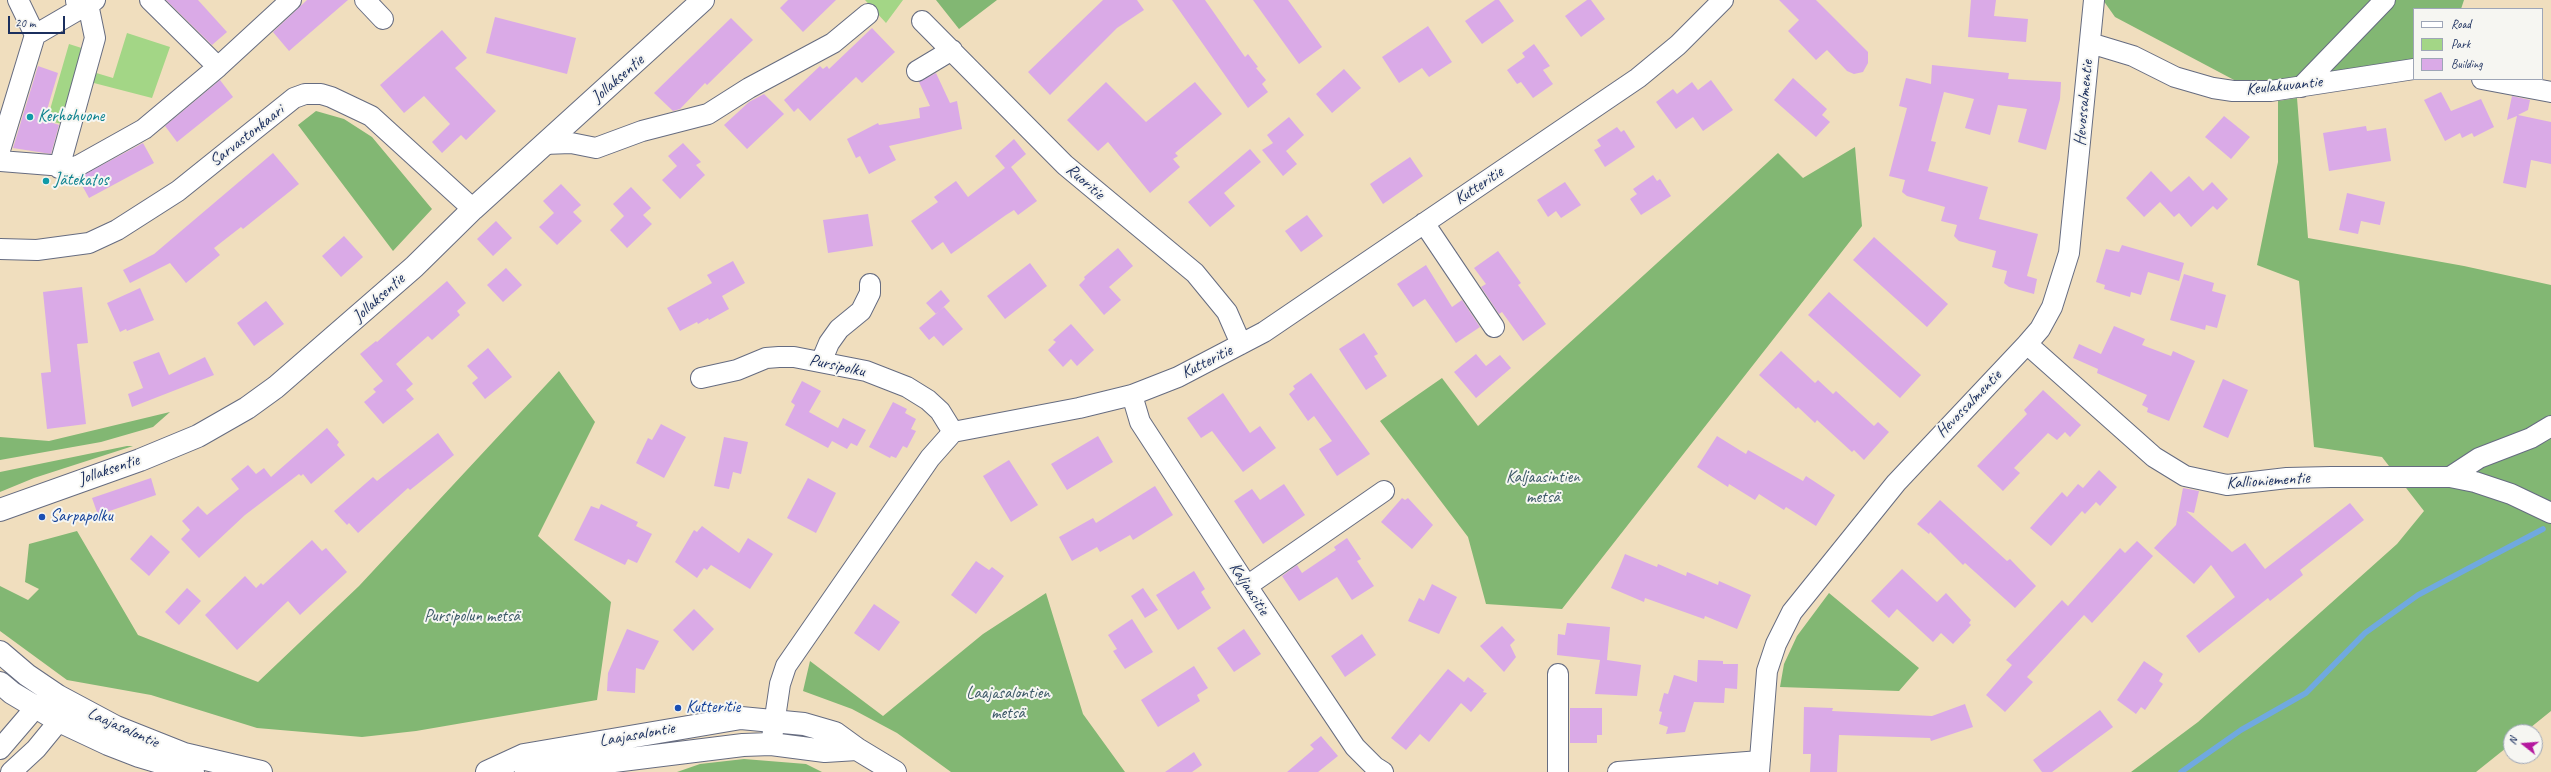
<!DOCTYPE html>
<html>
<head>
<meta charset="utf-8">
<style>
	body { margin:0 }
	#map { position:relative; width:2551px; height:772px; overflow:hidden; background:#f0debe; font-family:Caveat,sans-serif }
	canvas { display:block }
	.legend { position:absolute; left:2413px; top:8px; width:130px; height:72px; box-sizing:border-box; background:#f6f6f2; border:1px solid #9ea6b7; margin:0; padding:5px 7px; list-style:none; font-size:12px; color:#1b2f5e }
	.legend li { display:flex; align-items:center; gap:8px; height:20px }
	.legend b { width:20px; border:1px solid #9ea6b7 }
	.north { position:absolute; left:2503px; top:724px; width:40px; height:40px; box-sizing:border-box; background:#f6f6f2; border:1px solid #9ea6b7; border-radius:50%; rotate:287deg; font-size:11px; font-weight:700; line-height:16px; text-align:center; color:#1b2f5e }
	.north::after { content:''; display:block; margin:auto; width:14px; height:18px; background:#b5179e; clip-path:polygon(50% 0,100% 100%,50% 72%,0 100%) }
	.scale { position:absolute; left:8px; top:16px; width:57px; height:18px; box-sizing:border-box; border:2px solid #1b2f5e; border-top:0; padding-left:5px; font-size:12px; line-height:14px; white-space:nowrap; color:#1b2f5e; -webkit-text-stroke:3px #f6f6f2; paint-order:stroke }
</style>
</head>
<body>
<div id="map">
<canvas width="2551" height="772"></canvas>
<ul class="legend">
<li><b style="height:5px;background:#fff"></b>Road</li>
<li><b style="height:11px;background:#a3d686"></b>Park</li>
<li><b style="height:11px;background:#daaae7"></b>Building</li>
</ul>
<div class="north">N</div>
<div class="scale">20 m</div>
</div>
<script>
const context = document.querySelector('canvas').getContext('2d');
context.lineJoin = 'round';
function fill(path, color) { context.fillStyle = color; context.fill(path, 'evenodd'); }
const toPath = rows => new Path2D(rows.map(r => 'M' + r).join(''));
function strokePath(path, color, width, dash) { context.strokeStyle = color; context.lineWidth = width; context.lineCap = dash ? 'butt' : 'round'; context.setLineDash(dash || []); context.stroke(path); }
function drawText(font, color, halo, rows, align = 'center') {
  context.font = font + ' Caveat,sans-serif'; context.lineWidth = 4; context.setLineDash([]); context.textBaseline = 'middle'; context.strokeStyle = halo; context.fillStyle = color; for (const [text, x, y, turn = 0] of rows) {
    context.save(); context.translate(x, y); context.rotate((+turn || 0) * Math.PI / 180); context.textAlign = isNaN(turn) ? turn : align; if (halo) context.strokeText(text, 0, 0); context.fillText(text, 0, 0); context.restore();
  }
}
fill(toPath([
	[865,0,903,0,886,23],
	[127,33,170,47,152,98,90,82,93,72,113,78],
	[69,44,91,51,69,126,47,120]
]), '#a3d686');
fill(toPath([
	[936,0,997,0,959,29],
	[2103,0,2464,0,2461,9,2414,9,2414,63,2277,81,2236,81,2115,17],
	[2297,98,2308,238,2464,266,2551,285,2551,711,2525,732,2511,732,2511,744,2476,772,2131,772,2198,722,2397,544,2424,511,2382,457,2314,447,2299,281,2257,265,2278,162,2278,101],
	[316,111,344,119,372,137,432,209,393,251,298,125],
	[1855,147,1862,226,1562,609,1486,604,1468,537,1380,421,1442,378,1478,426,1778,153,1803,178],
	[559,371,595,422,538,536,611,602,597,700,416,731,362,737,257,728,151,695,67,680,0,631,0,586,28,600,39,589,25,582,29,544,77,531,138,635,258,682,359,586],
	[170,412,153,427,101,442,0,460,0,437,49,441],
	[127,446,133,446,34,478,0,492,0,472],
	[1046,593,1083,714,1125,772,951,772,897,733,852,709,803,691,810,661,883,716,983,634],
	[1829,593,1919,668,1899,691,1780,687,1784,664,1797,636],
	[744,759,806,764,822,772,677,772,700,764]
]), '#82b773');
strokePath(toPath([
	[2181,772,2241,730,2306,693,2365,633,2418,595,2543,529]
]), '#70a9e0', 5.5);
fill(toPath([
	[166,0,198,0,227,32,212,45],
	[307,0,348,0,289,51,273,32],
	[788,0,836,0,803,32,780,8],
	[1103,0,1137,0,1144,10,1117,28,1050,95,1028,72],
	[1172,0,1205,0,1245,57,1248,54,1258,67,1256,68,1266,80,1262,84,1268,92,1248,108],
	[1253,0,1288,0,1322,47,1299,64],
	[1495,0,1499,0,1514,21,1482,44,1465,21],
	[1587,0,1591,0,1605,19,1581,37,1565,16],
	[1779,0,1816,0,1868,52,1868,63,1863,72,1854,74,1847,71,1827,50,1816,60,1788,31,1799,20],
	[1971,0,1996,0,1994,16,2028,19,2026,42,1968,37],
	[495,17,576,38,567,74,486,53],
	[731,18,753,40,707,85,705,83,680,109,673,111,654,93],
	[1428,26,1452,62,1429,77,1422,68,1399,83,1382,57],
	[872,28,895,52,862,83,856,77,810,121,798,108,794,112,784,100,820,66,823,69,827,66,829,69],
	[442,30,467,58,455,68,496,111,466,140,461,135,442,153,432,142,450,124,424,96,404,113,380,85],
	[1534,44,1550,66,1543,70,1553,84,1533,98,1521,82,1517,84,1507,70,1525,57,1522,53],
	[1932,65,2009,73,2008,79,2061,82,2060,99,2046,150,2018,142,2027,109,1998,105,1990,135,1965,128,1974,99,1944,92,1931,141,1936,142,1928,171,1988,187,1979,219,2038,234,2027,276,2037,279,2034,294,2009,287,2004,283,2007,271,1992,267,1996,251,1959,241,1954,236,1957,225,1941,221,1945,207,1907,196,1902,192,1905,180,1889,176,1907,108,1899,106,1906,78,1931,84],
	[38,66,58,73,44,120,59,125,51,154,13,148],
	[1344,69,1361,88,1332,113,1316,94],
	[936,73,950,103,957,101,962,129,889,146,896,160,869,174,860,156,856,158,847,139,878,123,879,125,920,118,919,108,930,106,919,82],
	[1793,78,1827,109,1822,115,1830,122,1816,137,1774,100],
	[220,80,233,97,177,142,165,126],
	[1711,80,1733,110,1703,131,1693,117,1676,129,1656,102,1673,89,1677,94,1692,82,1698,90],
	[1106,82,1146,122,1195,82,1222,114,1175,153,1178,156,1173,159,1180,167,1150,193,1108,142,1098,151,1067,120],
	[2441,92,2451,111,2481,99,2494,127,2474,137,2472,133,2462,138,2460,133,2445,141,2424,100],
	[764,94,784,114,747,149,724,125,749,102],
	[2512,96,2530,100,2528,110,2518,115,2551,122,2551,164,2531,160,2526,188,2503,183,2517,116,2507,120],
	[2224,116,2250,137,2231,159,2205,137],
	[1289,117,1304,135,1286,151,1297,164,1283,176,1262,150,1273,143,1267,135],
	[2366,126,2367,131,2386,128,2391,161,2329,171,2323,133],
	[1617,127,1621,132,1624,130,1635,147,1605,167,1594,150,1601,146,1597,140],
	[1014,139,1026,154,1011,167,1037,201,1018,215,1014,210,1006,215,951,254,943,242,932,250,911,221,938,202,934,197,956,181,968,197,1005,168,995,156],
	[143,143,154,163,89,198,78,178],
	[683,143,701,162,696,165,705,175,680,199,662,180,677,166,668,156],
	[1250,149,1261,162,1224,193,1235,206,1210,227,1188,202],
	[273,153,299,184,243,229,241,227,214,248,220,255,186,283,170,263,130,283,123,270,154,254],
	[1410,157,1423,176,1383,204,1370,184],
	[2151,171,2171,192,2189,176,2203,191,2212,182,2228,199,2217,210,2213,206,2191,227,2179,213,2174,217,2160,202,2144,217,2126,198],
	[1653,175,1657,181,1660,179,1671,196,1641,215,1630,199,1637,194,1633,189],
	[1565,182,1581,205,1561,218,1556,211,1548,217,1537,200],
	[561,184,581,205,573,212,582,221,557,245,539,227,554,213,543,201],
	[631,187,651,208,643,215,652,224,627,248,610,230,624,216,613,204],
	[2347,193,2385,202,2380,225,2361,221,2358,234,2339,230],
	[868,214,873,246,828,253,823,220],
	[1307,215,1323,236,1301,252,1285,231],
	[496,221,512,238,493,256,477,239],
	[344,236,363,257,341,277,322,256],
	[1874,237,1948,304,1927,327,1853,260],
	[2122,245,2184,263,2179,281,2148,272,2141,295,2131,292,2130,297,2104,289,2105,285,2096,282,2106,249,2119,252],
	[1118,248,1133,266,1109,287,1121,300,1104,315,1079,285,1085,279,1084,277],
	[1498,251,1521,283,1518,285,1546,324,1523,341,1502,312,1499,314,1481,287,1486,284,1474,268],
	[733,261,745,283,722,296,729,309,709,320,708,318,698,324,697,322,680,331,667,308,712,283,707,275],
	[1030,263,1047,286,1005,319,987,296],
	[1426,265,1452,307,1462,300,1480,327,1456,343,1425,299,1413,307,1397,284],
	[506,268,522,285,503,302,487,285],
	[2184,274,2214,283,2212,291,2226,295,2217,328,2206,325,2205,330,2170,320],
	[447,281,466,303,457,311,460,315,432,340,428,336,396,364,413,384,406,390,414,399,383,424,364,402,376,392,373,389,383,381,360,354,376,341,377,342],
	[82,287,88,343,77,344,86,424,47,429,41,373,51,372,43,292],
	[140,288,154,320,127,331,126,329,120,332,107,303],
	[941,290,950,301,936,314,926,303],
	[1829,292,1921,375,1900,398,1808,315],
	[266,301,284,324,254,346,237,323],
	[944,307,963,329,943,346,934,336,929,340,919,328],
	[1071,324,1094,350,1077,366,1071,359,1063,367,1048,350,1056,342,1053,340],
	[2114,326,2145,339,2142,345,2171,356,2173,351,2195,361,2169,421,2147,412,2148,408,2142,405,2147,395,2097,373,2098,369,2073,358,2079,344,2101,354],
	[1364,333,1378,354,1374,356,1387,376,1366,390,1339,349],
	[488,348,512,377,485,399,472,383,478,378,467,366],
	[1781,351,1815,383,1818,380,1833,394,1836,391,1874,426,1878,422,1889,432,1864,460,1854,450,1852,452,1817,420,1815,423,1798,407,1796,409,1759,375],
	[159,352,169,375,205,357,214,375,132,407,128,394,143,388,133,362],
	[1476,354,1486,366,1500,355,1511,368,1476,398,1454,372],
	[1311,373,1370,454,1337,476,1319,449,1332,441,1314,416,1308,421,1289,394,1295,389,1293,386],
	[2223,379,2248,390,2228,438,2203,427],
	[802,381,821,391,809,412,838,428,843,418,866,430,857,446,851,443,847,449,832,441,828,448,785,425,795,405,791,402],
	[2043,390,2081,425,2070,437,2065,432,2057,440,2048,433,2014,468,2020,473,2003,491,1977,466,2027,414,2024,410],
	[1223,393,1250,433,1260,426,1276,448,1243,472,1212,431,1201,438,1187,418],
	[893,402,907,409,905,413,916,419,911,429,916,431,907,448,903,446,896,458,891,456,890,458,869,447],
	[661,424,686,437,664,478,636,463,648,438,652,440],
	[327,428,339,442,337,445,345,455,311,484,303,474,301,476,299,474,245,515,199,558,181,539,190,530,182,521,198,506,207,515,239,489,231,479,248,465,256,474,264,468,271,477],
	[438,433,454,455,410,490,408,488,358,533,349,523,347,525,334,511,373,477,377,481],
	[1098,436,1113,462,1067,490,1051,464],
	[1717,436,1746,454,1748,450,1803,481,1806,476,1835,495,1816,526,1786,507,1784,510,1759,494,1755,500,1729,484,1728,487,1697,467],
	[724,437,748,442,741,474,733,472,729,489,714,486],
	[1009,460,1038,505,1011,522,983,476],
	[2099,470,2117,487,2100,506,2096,502,2085,514,2082,511,2051,546,2030,528,2062,492,2067,497,2078,484,2083,488],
	[151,478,156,495,98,515,92,498],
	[808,478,836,493,816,533,787,518],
	[1284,484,1305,515,1263,544,1234,501,1252,489,1260,500],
	[1155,486,1173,515,1133,540,1130,535,1100,552,1097,547,1072,561,1059,537,1093,518,1096,523],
	[2183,488,2199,491,2194,513,2186,511,2232,552,2245,543,2265,569,2350,503,2364,520,2300,570,2303,575,2270,601,2268,598,2199,653,2186,636,2235,597,2211,565,2194,584,2154,548,2176,525],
	[1402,498,1405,500,1408,498,1433,525,1412,549,1381,522],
	[1940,500,2007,561,2010,559,2036,586,2015,608,1965,563,1963,565,1930,532,1929,534,1917,524],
	[601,504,638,522,636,526,652,534,637,563,628,559,625,565,574,540,591,506,599,509],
	[702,526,739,553,748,538,773,554,750,589,711,565,707,570,704,568,697,578,675,562,694,530,697,532],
	[151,535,170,552,149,576,130,559],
	[1347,538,1361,559,1357,561,1374,586,1352,600,1337,577,1299,601,1282,576,1297,565,1302,573,1336,550,1334,547],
	[312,540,322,551,326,548,347,572,300,615,288,601,237,650,205,615,245,576,256,588,261,583,263,585],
	[2137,541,2153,556,2092,623,2084,615,2027,677,2033,682,2005,712,1986,695,2012,665,2006,660,2062,600,2068,606,2120,548,2125,553],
	[1625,554,1657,567,1658,564,1686,576,1687,572,1718,585,1719,581,1751,595,1737,629,1705,616,1704,619,1645,598,1644,602,1611,588],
	[976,561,989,570,992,567,1004,576,976,614,951,595],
	[1902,569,1937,602,1946,593,1971,620,1969,623,1971,625,1953,644,1941,633,1933,642,1897,609,1889,618,1871,601],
	[1194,571,1205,589,1201,592,1211,608,1178,630,1156,595],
	[1432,584,1457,597,1439,634,1408,621,1419,598,1424,601],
	[187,588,201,601,179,625,165,612],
	[1143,588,1158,610,1145,618,1131,596],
	[874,604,900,622,879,651,854,633],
	[694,609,714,629,693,651,673,630],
	[1132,619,1153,652,1125,669,1113,651,1117,649,1108,635],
	[1567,623,1610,627,1607,660,1641,665,1637,696,1595,694,1600,660,1557,655,1558,634,1565,635],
	[1502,626,1515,640,1510,645,1516,657,1504,672,1480,646],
	[627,629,659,641,644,670,636,668,635,693,607,691,608,673],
	[1244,629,1261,654,1234,672,1217,648],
	[1362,634,1376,655,1345,677,1331,656],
	[1698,660,1723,661,1723,664,1738,664,1737,689,1725,688,1724,703,1694,702,1685,732,1666,734,1668,727,1659,724,1662,712,1659,711,1664,693,1668,694,1674,675,1697,682],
	[2144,661,2163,674,2159,681,2163,684,2145,710,2141,707,2136,714,2117,700],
	[1194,666,1208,688,1197,695,1200,701,1158,727,1141,700],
	[1448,669,1464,682,1468,677,1484,690,1483,692,1487,693,1471,712,1461,703,1429,742,1420,734,1406,750,1391,738],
	[1965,704,1973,727,1931,741,1930,738,1839,735,1837,772,1810,772,1811,754,1803,754,1804,707,1833,708,1832,711,1932,716],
	[1570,708,1602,708,1602,735,1597,735,1597,743,1570,743],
	[2100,710,2113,727,2052,772,2042,772,2033,760],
	[1321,736,1338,756,1318,772,1287,772,1314,749,1310,745],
	[1194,752,1202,765,1192,772,1165,772]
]), '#daaae7');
const minor = toPath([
	[18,0,35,35],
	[150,0,218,67],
	[365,0,383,19],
	[922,21,1065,165,1195,273,1227,312,1241,344],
	[2090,43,2133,56,2175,77,2213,88,2233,91,2271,91,2414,69],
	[917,71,952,50],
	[2482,79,2551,92],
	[2301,87,2385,0],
	[544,144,571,143,596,148,642,131,708,114,749,88,833,43,868,14],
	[0,150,35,35,95,0],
	[0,161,76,167,144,129,218,67,291,0],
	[59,168,95,38,88,4,76,1],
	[1424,223,1494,327],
	[0,249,37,250,89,243,117,230,178,191,294,98,305,94,321,94,331,97,371,116,473,209],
	[2027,344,2154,457,2185,476,2227,485,2287,478,2331,477,2450,477,2475,482,2511,494,2551,513],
	[821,362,829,343,839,329,861,311,870,293,870,284],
	[701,378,737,370,766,358,779,357,794,357,866,371,907,387,928,400,940,411,953,432],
	[1132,395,1140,422,1247,586,1355,747,1375,767,1383,772],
	[2450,477,2479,458,2531,438,2551,426],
	[1247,586,1384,491],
	[1558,674,1558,772],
	[772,738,780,684,786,666,930,458,953,432,1079,408,1132,395,1178,377,1264,332,1638,78,1678,45,1723,0],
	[0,749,36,707,58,696,59,721,36,749,11,772],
	[1618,772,1760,761],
	[1759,772,1767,671,1776,644,1792,612,1896,483,2027,344,2040,329,2052,307,2069,253,2094,0]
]);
const major = toPath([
	[0,510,140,460,198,436,247,408,276,387,414,267,473,209,703,0],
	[0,652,27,675,58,696,116,727,184,754,261,772],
	[0,683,12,693,59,721,108,744,139,756,193,772],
	[487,772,524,755,741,718,804,724,835,733,857,749,895,772],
	[526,772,743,745,771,744,825,751,857,749]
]);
strokePath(minor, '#666c80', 22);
strokePath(major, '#666c80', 24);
strokePath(minor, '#fff', 20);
strokePath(major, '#fff', 22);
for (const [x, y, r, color] of [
	[30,117,4,"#0f9aa8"],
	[46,181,4,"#0f9aa8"],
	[42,517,4,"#1a4fb4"],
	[678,708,4,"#1a4fb4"]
]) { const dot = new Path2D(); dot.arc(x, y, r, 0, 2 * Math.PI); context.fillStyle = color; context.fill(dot); strokePath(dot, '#f6f6f2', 1.5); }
drawText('17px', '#1b2f5e', '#f6f6f2', [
	["Jollaksentie",618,79,-41],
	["Keulakuvantie",2284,86,-6],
	["Hevossalmentie",2084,103,-85],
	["Sarvastonkaari",247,136,-38],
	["Ruoritie",1085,182,41],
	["Kutteritie",1479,186,-34],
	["Jollaksentie",379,298,-42],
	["Kutteritie",1207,362,-27],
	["Pursipolku",837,366,12],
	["Hevossalmentie",1969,404,-46],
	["Jollaksentie",109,470,-19],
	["Kallioniementie",2268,481,-4],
	["Kaljaasitie",1249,589,57],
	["Laajasalontie",123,728,24],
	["Laajasalontie",637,735,-10]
]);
drawText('17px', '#0d838f', '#f6f6f2', [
	["Kerhohuone",38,117],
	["Jätekatos",54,181]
], 'left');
drawText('17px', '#3d5968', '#f6f6f2', [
	["Kaljaasintien",1543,478],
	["metsä",1543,498],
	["Pursipolun metsä",472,617],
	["Laajasalontien",1008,694],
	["metsä",1008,714]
]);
drawText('17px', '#164399', '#f6f6f2', [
	["Sarpapolku",50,517],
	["Kutteritie",686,708]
], 'left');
</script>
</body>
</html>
